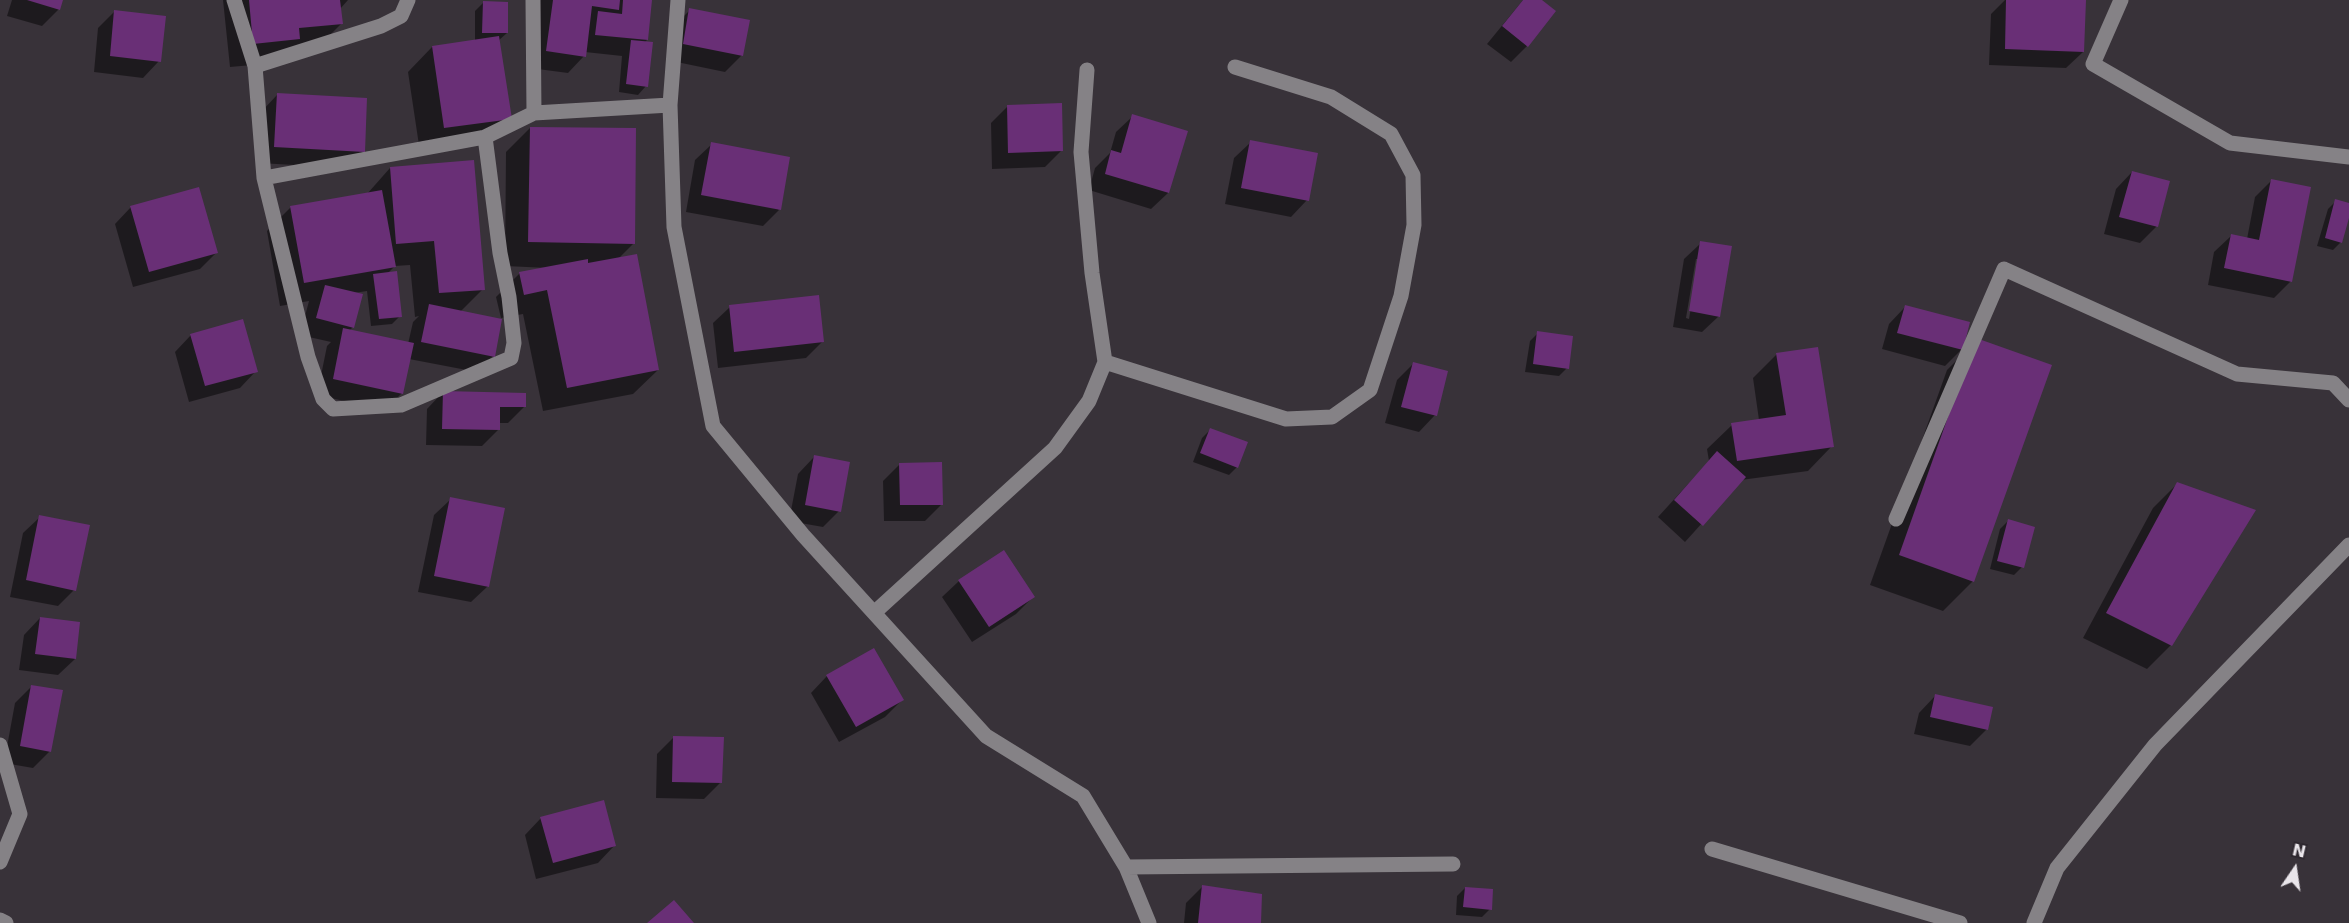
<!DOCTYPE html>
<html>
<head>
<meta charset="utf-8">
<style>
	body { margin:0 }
	#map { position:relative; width:2349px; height:923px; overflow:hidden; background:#383239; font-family:"DejaVu Sans",sans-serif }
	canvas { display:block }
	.north { position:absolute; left:2265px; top:839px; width:60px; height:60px; -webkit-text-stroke:4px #2e282f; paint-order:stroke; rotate:13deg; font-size:16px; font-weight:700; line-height:24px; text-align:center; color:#e9e5ea }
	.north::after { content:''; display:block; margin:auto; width:21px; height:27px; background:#e9e5ea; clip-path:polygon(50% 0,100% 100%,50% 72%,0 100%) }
</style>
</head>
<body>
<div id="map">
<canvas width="2349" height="923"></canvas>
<div class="north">N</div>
</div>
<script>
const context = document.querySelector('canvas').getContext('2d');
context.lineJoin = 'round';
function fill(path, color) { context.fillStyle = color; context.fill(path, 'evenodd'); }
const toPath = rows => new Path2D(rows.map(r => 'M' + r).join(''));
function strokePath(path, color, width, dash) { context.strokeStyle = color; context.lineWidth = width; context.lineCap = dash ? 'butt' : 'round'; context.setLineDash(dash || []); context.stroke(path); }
fill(toPath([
	[12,0,61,0,59,9,42,26,7,16],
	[223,0,348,0,340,9,341,24,317,48,275,63,230,67],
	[540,0,651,0,647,40,644,43,646,86,638,95,619,92,622,56,585,52,584,56,568,73,530,68],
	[1523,0,1539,0,1527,46,1511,62,1487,44],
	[2005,0,2072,0,2083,52,2066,68,1989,65,1991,14],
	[483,3,507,33,498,41,510,118,486,142,420,152,408,72,432,47,475,41,475,11],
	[690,10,742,55,725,72,667,60,673,27],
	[115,11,159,61,143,78,94,72,98,28],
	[277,95,363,151,347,168,259,163,261,112],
	[1008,106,1061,151,1045,167,992,169,991,123],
	[1133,116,1186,132,1168,193,1151,209,1089,190,1095,168,1110,153,1116,132],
	[530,128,634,243,618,259,658,370,633,394,543,411,523,314,501,318,496,297,520,273,548,268,505,266,506,152],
	[1251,142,1307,200,1291,217,1225,204,1234,158],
	[712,144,779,210,763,226,686,212,695,160],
	[390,168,483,289,460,312,493,356,477,372,409,359,402,393,385,410,317,395,327,346,331,342,300,335,309,301,280,306,267,231,291,207,367,194],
	[410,265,415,317,419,316,413,322,408,344,349,331,353,327,354,293,367,291,371,326,392,324,400,316,387,274,395,266],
	[2132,172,2168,182,2156,227,2140,243,2104,234,2116,189],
	[2271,181,2291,281,2274,298,2208,285,2214,252,2231,236,2247,239,2255,197],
	[2336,201,2349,204,2349,212,2341,242,2333,250,2317,246,2328,209],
	[131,207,216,253,200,269,133,287,115,224],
	[1701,243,1719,316,1702,332,1673,327,1684,259],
	[1696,259,1699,259,1689,319,1686,318],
	[730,307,822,342,806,358,718,368,713,323],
	[1905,307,1962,349,1945,366,1882,349,1889,324],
	[1538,333,1567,368,1559,376,1525,372,1530,341],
	[191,335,256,371,240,388,189,402,175,352],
	[1977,340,1973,581,1943,611,1870,585,1947,370],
	[1777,354,1832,446,1808,471,1741,480,1685,542,1658,517,1709,461,1707,449,1732,425,1759,420,1753,378],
	[1413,364,1435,415,1419,432,1385,423,1397,380],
	[443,392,524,407,508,423,498,423,498,430,482,446,426,445,427,409],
	[1210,430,1237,467,1229,475,1193,462,1202,438],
	[814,457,839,511,823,527,789,521,798,474],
	[900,464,942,504,925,521,884,521,883,481],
	[2177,484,2171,645,2147,669,2083,638,2153,508],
	[451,499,488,586,471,602,418,592,434,515],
	[40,517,74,590,58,606,10,597,23,533],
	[2008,521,2022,567,2014,575,1990,569,2000,529],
	[959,581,1033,597,1016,614,972,642,942,597],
	[40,618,75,659,58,675,19,670,24,635],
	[827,676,902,700,885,717,839,742,811,693],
	[32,686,50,751,33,768,4,763,15,703],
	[1935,696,1987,729,1970,746,1914,734,1919,713],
	[674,737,721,782,704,799,656,798,657,754],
	[541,818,614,846,598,863,536,879,525,835],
	[1202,887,1260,923,1184,923,1186,903],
	[1465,888,1490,909,1482,917,1456,915,1457,896]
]), '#0007');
fill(toPath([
	[27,0,63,0,60,10],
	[249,0,340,0,343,24,299,28,300,39,253,44],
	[553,0,620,0,619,10,592,6,586,57,546,51],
	[623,0,652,0,648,40,595,35,598,11,622,14],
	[1523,0,1542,0,1556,11,1528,47,1502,26],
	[2006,0,2086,0,2084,52,2005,49],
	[483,1,508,2,508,33,482,33],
	[689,8,750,20,743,56,683,44],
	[114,10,166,16,161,62,110,56],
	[499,36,512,119,444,128,432,46],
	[631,40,653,42,648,87,626,84],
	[277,93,367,98,365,152,274,147],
	[1062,103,1063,151,1008,153,1007,105],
	[1132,114,1188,131,1169,193,1105,174,1111,150,1121,153],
	[530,127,636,128,635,244,528,242],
	[1250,140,1318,153,1309,201,1241,188],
	[711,142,790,157,781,210,701,195],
	[474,160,485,290,439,293,434,241,396,244,390,167],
	[2132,171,2170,181,2158,227,2119,217],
	[2271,179,2311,187,2292,282,2224,268,2231,234,2259,240],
	[199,187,218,253,149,272,130,206],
	[382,190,396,267,304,283,290,206],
	[2335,199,2349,203,2349,218,2342,243,2325,238],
	[1700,241,1732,246,1720,317,1689,311],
	[637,254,659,370,567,388,547,290,524,295,519,272,588,259,588,263],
	[397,271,402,317,379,319,373,274],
	[325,285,363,294,354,328,316,318],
	[819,295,824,342,734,352,729,305],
	[429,304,502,319,495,357,421,342],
	[1905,305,1970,322,1963,350,1897,333],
	[243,319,258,372,205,386,190,334],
	[343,328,414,343,403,394,333,379],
	[1537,331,1573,336,1569,369,1533,364],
	[1976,338,2052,365,1974,582,1899,555],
	[1818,347,1834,447,1737,461,1731,423,1786,415,1776,353],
	[1413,362,1448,371,1437,416,1401,407],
	[443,391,526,393,526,407,500,407,500,430,442,429],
	[1210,428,1248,442,1238,468,1200,453],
	[1717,451,1746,477,1703,526,1674,500],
	[814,455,850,462,841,512,805,505],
	[942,462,943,505,900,505,899,463],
	[2177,482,2256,510,2172,646,2106,613],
	[450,497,505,508,489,587,434,576],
	[39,515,90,525,76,591,26,580],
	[2008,519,2035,527,2024,568,1997,561],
	[1004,550,1035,597,989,627,958,580],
	[40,617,80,622,76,659,35,654],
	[874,648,904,700,856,727,826,675],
	[31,685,63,690,51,752,20,746],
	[1935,694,1993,707,1988,730,1930,717],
	[673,736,724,737,722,783,672,782],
	[604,800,616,846,553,863,540,817],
	[1202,885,1262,894,1261,923,1198,923],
	[1465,887,1493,889,1492,910,1463,907],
	[674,900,694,923,647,923]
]), '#692f76');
strokePath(toPath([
	[234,0,255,66],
	[408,0,401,16,381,26,255,66,264,178,308,357,323,399,333,409,401,405,511,358,514,343,509,297,500,253,485,137],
	[533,0,534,113],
	[678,0,670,105,674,227,713,426,803,535,986,736,1083,796,1126,867,1149,923],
	[2121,0,2093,64,2230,143,2349,157],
	[264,178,485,137,534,113,670,105],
	[1105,362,1286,419,1332,417,1370,390,1401,296,1414,225,1413,175,1391,134,1331,97,1235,67],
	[1896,519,2004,269,2237,374,2333,383,2349,400],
	[875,612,1055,448,1089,401,1105,362,1092,273,1081,152,1087,70],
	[0,745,20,814,0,862],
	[1712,849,1960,923],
	[1126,867,1453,864],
	[0,920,6,923],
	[2034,923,2057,868,2155,745,2349,545]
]), '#858286', 15);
</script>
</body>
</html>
